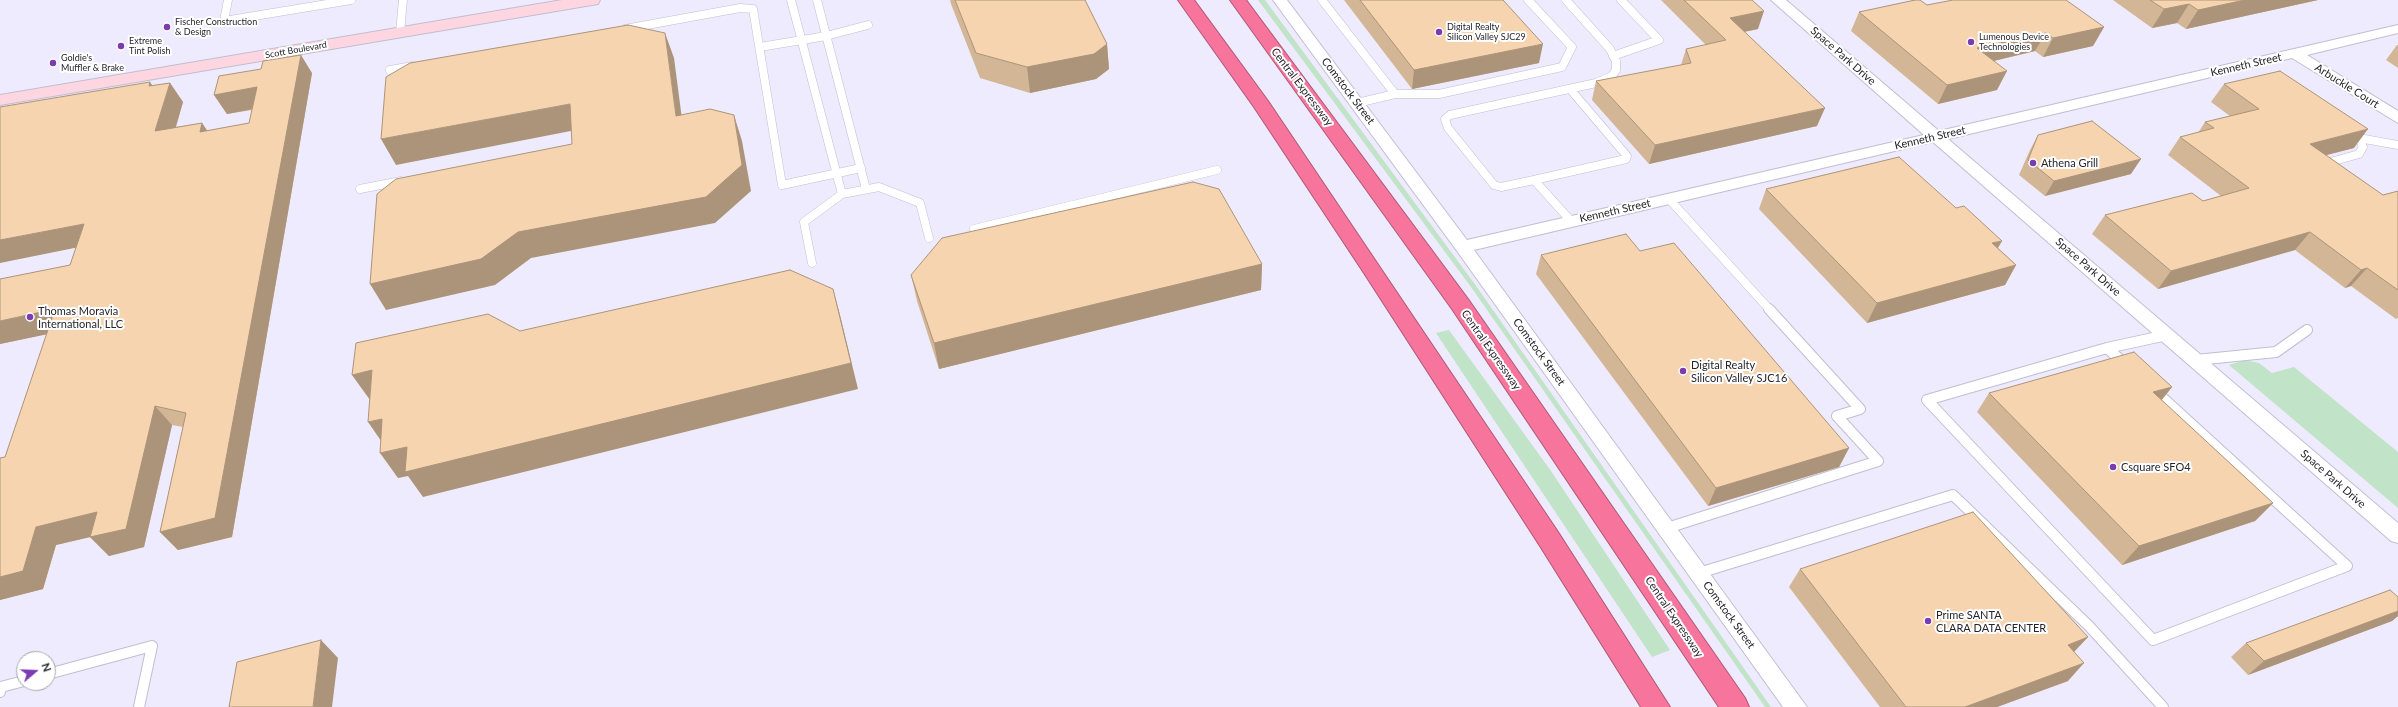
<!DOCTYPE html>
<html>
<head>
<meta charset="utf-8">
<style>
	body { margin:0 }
	#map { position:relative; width:2398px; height:707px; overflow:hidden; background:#eeebfe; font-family:Lato,sans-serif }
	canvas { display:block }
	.north { position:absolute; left:16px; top:651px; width:40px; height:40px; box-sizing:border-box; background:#fff; border:1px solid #a8a7aa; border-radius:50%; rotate:71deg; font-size:11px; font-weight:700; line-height:16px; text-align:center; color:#25242b }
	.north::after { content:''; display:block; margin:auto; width:14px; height:18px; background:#7b3cb1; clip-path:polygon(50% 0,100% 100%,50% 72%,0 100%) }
</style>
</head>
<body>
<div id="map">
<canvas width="2398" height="707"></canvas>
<div class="north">N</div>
</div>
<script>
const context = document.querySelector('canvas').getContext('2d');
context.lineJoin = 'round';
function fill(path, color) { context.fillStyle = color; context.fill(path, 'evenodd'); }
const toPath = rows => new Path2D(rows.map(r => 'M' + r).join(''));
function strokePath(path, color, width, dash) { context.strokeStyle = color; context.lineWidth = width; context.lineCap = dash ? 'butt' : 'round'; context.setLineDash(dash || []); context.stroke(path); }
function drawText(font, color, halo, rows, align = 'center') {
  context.font = font + ' Lato,sans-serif'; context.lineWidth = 4; context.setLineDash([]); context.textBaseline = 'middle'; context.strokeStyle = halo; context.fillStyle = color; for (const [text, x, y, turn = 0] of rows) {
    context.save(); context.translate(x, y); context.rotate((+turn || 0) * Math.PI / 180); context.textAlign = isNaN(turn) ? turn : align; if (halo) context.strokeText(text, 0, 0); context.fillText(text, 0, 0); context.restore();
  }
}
fill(toPath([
	[1258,0,1265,0,1474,283,1771,707,1765,707,1471,287],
	[1449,330,1551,471,1670,650,1652,657,1436,333],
	[2245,360,2259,363,2272,373,2294,367,2398,452,2398,508,2229,365]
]), '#c1e3c7');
const laneFar1 = toPath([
	[228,0,224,21,351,0],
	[791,0,842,194],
	[817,0,866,189],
	[1322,0,1395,94],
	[1566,0,1610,49,1616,61,1616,70,1612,76,1596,83,1450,115,1445,119,1448,128,1494,185,1501,187,1534,180,1571,221],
	[625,29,740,8,753,9,782,185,861,168],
	[400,32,403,0],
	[760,47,826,36,868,25],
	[1613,56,1659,40,1621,0],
	[390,70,413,66],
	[1357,103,1395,94,1439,94,1562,67,1572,47,1528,0],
	[2351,134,2359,138,2398,145],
	[2327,163,2359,154,2363,147,2359,138],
	[1534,180,1626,159,1627,156,1570,89],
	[360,189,401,181],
	[1669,199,1770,310],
	[974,229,1217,170],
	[812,263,804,222,842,194,879,187,920,203,929,238]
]);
const lane = toPath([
	[2107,348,2125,364],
	[2196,360,2276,352,2307,330],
	[2154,390,2347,566,2153,640,1927,400,2107,348,2167,335],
	[1667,528,1878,461,1837,416,1860,409,1769,309],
	[1699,573,1953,495,2089,626,2163,707],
	[48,674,152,646,139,707],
	[0,692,1,687,24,681]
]);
const street = toPath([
	[1273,0,1287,0,1467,240,1924,135,1771,0,1786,0,1939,131,2398,25,2398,33,2307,55,2398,111,2398,123,2292,58,1948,139,2398,523,2398,543,2391,541,1933,142,1474,250,1807,707,1783,707,1457,251,1273,0]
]);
const secondary = toPath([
	[562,0,600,0,598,4,592,5,0,105,0,95,562,0]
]);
const highway = toPath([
	[1178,0,1194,0,1268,101,1558,532,1670,707,1641,707,1540,546,1364,273,1254,107,1178,0],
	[1230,0,1246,0,1468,299,1745,698,1749,707,1719,707,1452,309,1230,0]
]);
strokePath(laneFar1, '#c1bed0', 9);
strokePath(lane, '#c1bed0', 12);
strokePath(street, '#c1bed0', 2);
strokePath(secondary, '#c1bed0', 2);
strokePath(highway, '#ae5974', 2);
strokePath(laneFar1, '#fff', 8);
strokePath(lane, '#fff', 10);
fill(street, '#fff');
fill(secondary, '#fdd6e1');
fill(highway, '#f7759c');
fill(toPath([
	[950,0,1085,0,1107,44,1109,69,1096,79,1030,93,980,78,951,4],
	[1344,0,1503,0,1539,63,1412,89],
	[1661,0,1752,0,1758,29,1744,32,1817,126,1649,164,1592,100,1596,81,1681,65,1686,49,1706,45],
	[2113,0,2318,0,2186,29,2177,23,2152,28],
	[1927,5,2104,27,2093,46,2043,57,2035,51,1994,61,1997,90,1938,104,1851,31,1859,12],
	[2397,45,2398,45,2398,68,2386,60],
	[312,73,232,537,178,550,160,532,183,427,172,425,144,547,109,556,90,537,56,545,43,589,0,600,0,458,5,457,47,334,0,344,70,265,76,248,153,86,170,83,183,102,176,127,202,123,207,131,249,123,252,110,227,114,214,95],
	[2224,84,2354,148,2325,155,2383,195,2398,191,2398,318,2396,319,2351,286,2345,288,2295,250,2158,289,2092,234,2105,215,2203,201,2221,196,2168,155,2180,137,2198,133,2205,122,2230,116,2211,102],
	[2038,135,2131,174,2045,196,2019,175,2030,150],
	[1766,189,1998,248,2016,265,2005,285,1867,323,1759,209],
	[1640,251,1849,448,1839,467,1708,506,1536,274,1541,255],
	[1262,264,1261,290,939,369,917,301,911,275],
	[2172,387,2161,400,2273,503,2255,521,2122,565,1977,412,1989,393],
	[1800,569,2088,637,2074,652,2068,681,1997,707,1880,707,1789,587],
	[2398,611,2398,616,2392,621,2248,675,2231,657,2246,643]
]), '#d3b696');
fill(toPath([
	[2245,0,2318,0,2186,29,2198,10],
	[2189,4,2177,23,2152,28,2164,9],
	[1764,11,1758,29,1724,36,1730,18],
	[2104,27,2093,46,2043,57,2053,38],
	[665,33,674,58,685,142,676,116],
	[2046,33,2035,51,1968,67,1977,48],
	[1107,44,1109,69,1096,79,1030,93,1027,67],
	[1543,44,1539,63,1412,89,1414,70],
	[301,55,312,73,232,537,178,550,160,532],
	[2007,71,1997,90,1938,104,1947,85],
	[150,82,163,101,149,86],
	[170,83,183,102,169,150,155,131],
	[257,87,269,106,227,114,214,95],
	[570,104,581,129,396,165,381,139],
	[1825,108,1817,126,1649,164,1655,145],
	[734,115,742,141,751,191,715,223,531,258,495,285,386,310,370,284,518,232],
	[202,123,215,142,200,132],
	[2368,129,2354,148,2296,163,2310,144],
	[2141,159,2131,174,2045,196,2054,181],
	[84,224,99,243,0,263,0,240],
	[2310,232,2295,250,2158,289,2171,271],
	[2002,241,1991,260,1992,243],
	[1262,264,1261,290,939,369,934,343],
	[2016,265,2005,285,1867,323,1877,303],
	[2367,268,2351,286,2345,288,2361,270],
	[833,289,840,315,858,389,423,497,408,476,398,478,380,453],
	[55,309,72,329,0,344,0,321],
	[372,370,370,400,352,375],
	[2172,387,2157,406,2153,392],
	[155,406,172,425,144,547,109,556,90,537],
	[382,419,386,448,368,422],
	[1849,448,1839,467,1708,506,1716,488],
	[2273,503,2255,521,2122,565,2139,546],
	[97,512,116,531,56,545,43,589,0,600,0,577,36,527],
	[2398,611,2398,616,2392,621,2248,675,2264,661],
	[2088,637,2071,655,2068,645],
	[321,640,338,658,332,707,313,707],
	[2084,663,2068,681,1997,707,1965,707]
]), '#ac947a');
const building = toPath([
	[955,0,1085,0,1107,44,1094,54,1027,67,976,53,955,0],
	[1360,0,1503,0,1543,44,1414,70,1360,0],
	[1684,0,1752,0,1764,11,1730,18,1825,108,1655,145,1596,81,1691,63,1686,49,1726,40,1684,0],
	[1915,0,1920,0,1927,5,1953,0,2066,0,2104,27,2053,38,2046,33,1977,48,2007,71,1947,85,1859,12,1915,0],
	[2150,0,2245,0,2198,10,2189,4,2164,9,2150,0],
	[628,25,665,33,676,116,710,109,734,115,742,165,706,197,518,232,481,259,370,284,377,194,396,179,572,144,570,104,381,139,386,77,410,63,628,25],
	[301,55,215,518,160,532,186,413,155,406,126,529,90,537,97,512,36,527,23,571,0,577,0,458,5,457,55,309,0,321,0,279,70,265,84,224,0,240,0,107,150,82,149,86,170,83,155,131,202,123,200,132,249,123,257,87,214,95,219,76,261,69,263,61,301,55],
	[2280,71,2368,129,2310,144,2383,195,2398,191,2398,290,2367,268,2361,270,2310,232,2171,271,2105,215,2192,193,2203,201,2249,188,2180,137,2214,128,2205,122,2259,109,2224,84,2280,71],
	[2092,121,2141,159,2054,181,2028,160,2038,135,2092,121],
	[1899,157,1956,208,1964,206,2002,241,1992,243,2016,265,1877,303,1766,189,1899,157],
	[1193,182,1219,189,1262,264,934,343,911,275,942,238,1193,182],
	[1626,234,1640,251,1674,243,1849,448,1716,488,1541,255,1626,234],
	[790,270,833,289,851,363,405,472,407,447,380,453,382,419,368,422,372,370,352,375,356,343,488,314,520,331,790,270],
	[2134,352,2172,387,2153,392,2273,503,2139,546,1989,393,2134,352],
	[1973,512,2088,637,2068,645,2084,663,1965,707,1906,707,1800,569,1973,512],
	[2390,590,2398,597,2398,611,2264,661,2246,643,2390,590],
	[321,640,313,707,229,707,237,662,321,640]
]);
fill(building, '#f5d4af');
strokePath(building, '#ac947a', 1);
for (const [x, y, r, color] of [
	[167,27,4,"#7b3cb1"],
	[1439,32,4,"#7b3cb1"],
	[1971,42,4,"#7b3cb1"],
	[121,46,4,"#7b3cb1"],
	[53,63,4,"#7b3cb1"],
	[2033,163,4,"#7b3cb1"],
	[30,317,4,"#7b3cb1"],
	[1683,371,4,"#7b3cb1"],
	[2113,467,4,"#7b3cb1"],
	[1928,621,4,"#7b3cb1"]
]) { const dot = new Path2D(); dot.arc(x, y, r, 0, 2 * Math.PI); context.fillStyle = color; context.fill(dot); strokePath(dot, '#fff', 1.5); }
drawText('9px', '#25242b', '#fff', [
	["Fischer Construction",175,22],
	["& Design",175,32],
	["Digital Realty",1447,27],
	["Silicon Valley SJC29",1447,37],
	["Lumenous Device",1979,37],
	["Technologies",1979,47],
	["Extreme",129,41],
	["Tint Polish",129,51],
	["Goldie's",61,58],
	["Muffler & Brake",61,68]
], 'left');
drawText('9px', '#25242b', '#fff', [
	["Scott Boulevard",296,50,-10]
]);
drawText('11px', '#25242b', '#fff', [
	["Space Park Drive",1843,56,41],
	["Kenneth Street",2246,65,-13],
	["Arbuckle Court",2347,86,32],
	["Central Expressway",1302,87,53],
	["Comstock Street",1348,91,53],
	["Kenneth Street",1930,138,-13],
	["Kenneth Street",1615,211,-13],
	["Space Park Drive",2088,267,41],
	["Central Expressway",1491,350,55],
	["Comstock Street",1539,352,54],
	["Space Park Drive",2333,479,41],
	["Comstock Street",1729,615,54],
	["Central Expressway",1674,617,56]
]);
drawText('11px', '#25242b', '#fff', [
	["Athena Grill",2041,163],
	["Thomas Moravia",38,311],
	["International, LLC",38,324],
	["Digital Realty",1691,365],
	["Silicon Valley SJC16",1691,378],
	["Csquare SFO4",2121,467],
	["Prime SANTA",1936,615],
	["CLARA DATA CENTER",1936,628]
], 'left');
</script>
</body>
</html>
